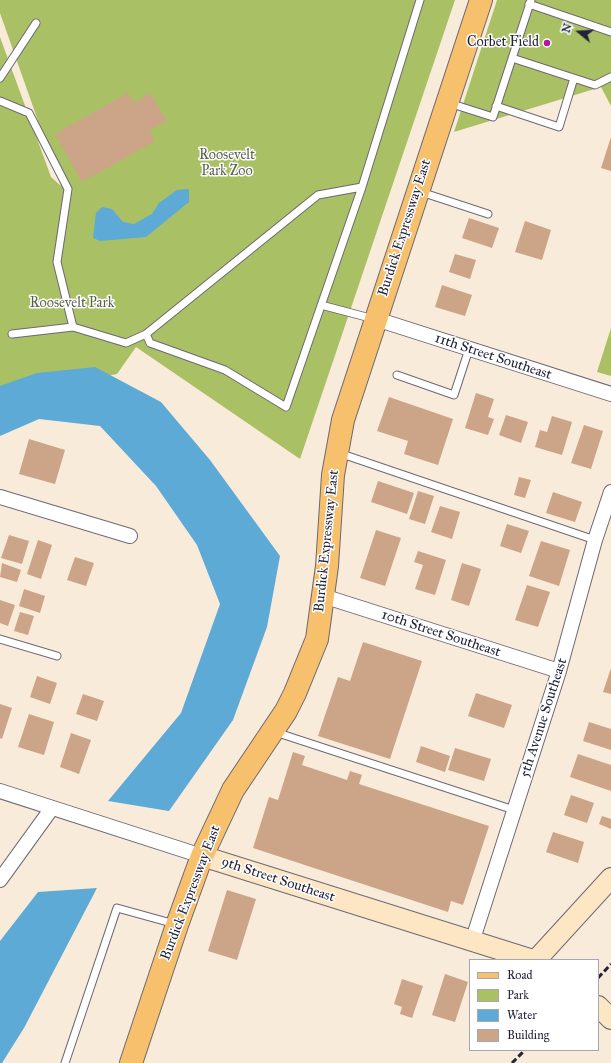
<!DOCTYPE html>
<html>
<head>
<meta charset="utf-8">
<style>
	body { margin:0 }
	#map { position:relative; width:611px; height:1063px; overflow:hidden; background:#f9ebda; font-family:"IM FELL Great Primer",serif }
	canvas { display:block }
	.legend { position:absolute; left:469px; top:959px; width:130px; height:92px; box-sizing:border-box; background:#fff; border:1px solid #a7a7b1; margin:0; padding:5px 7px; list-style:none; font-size:12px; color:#22223b }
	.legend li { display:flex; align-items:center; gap:8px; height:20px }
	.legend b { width:20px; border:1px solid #a7a7b1 }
	.north { position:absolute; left:559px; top:12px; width:40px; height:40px; -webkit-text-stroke:3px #fff; paint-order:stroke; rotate:288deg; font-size:11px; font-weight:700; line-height:16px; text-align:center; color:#22223b }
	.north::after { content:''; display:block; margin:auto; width:14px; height:18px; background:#22223b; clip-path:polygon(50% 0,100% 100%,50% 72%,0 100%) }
</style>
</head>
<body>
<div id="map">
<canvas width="611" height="1063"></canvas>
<ul class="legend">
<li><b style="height:5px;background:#f7c06c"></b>Road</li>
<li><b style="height:11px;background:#aac064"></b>Park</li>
<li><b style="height:11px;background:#5caad5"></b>Water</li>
<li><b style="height:11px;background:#cca487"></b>Building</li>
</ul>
<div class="north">N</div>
</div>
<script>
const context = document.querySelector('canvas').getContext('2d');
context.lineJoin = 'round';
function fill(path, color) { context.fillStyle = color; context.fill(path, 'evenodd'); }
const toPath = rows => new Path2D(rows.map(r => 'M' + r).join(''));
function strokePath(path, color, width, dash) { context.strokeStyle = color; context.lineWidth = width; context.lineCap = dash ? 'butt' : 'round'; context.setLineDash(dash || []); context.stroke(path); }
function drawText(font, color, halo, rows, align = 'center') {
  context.font = font + ' "IM FELL Great Primer",serif'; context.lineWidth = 3; context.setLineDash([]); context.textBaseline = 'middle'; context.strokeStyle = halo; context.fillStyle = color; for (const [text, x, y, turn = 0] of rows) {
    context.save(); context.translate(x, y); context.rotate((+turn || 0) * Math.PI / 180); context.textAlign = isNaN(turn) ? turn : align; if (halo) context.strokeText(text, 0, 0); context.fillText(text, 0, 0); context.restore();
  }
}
fill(toPath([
	[0,0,455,0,300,459,136,347,117,374,0,398,0,37,51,177,61,186,0,13],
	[497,0,611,0,611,106,601,87,454,132],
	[611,328,611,376,597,372]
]), '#aac064');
fill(toPath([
	[189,189,189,202,146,237,100,241,93,238,96,213,102,207,112,209,123,222,134,224,152,214,159,203,177,190],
	[95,367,161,402,210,460,280,556,267,627,233,720,169,811,108,801,181,713,220,604,197,545,156,486,100,426,39,419,0,436,0,386,37,373],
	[97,888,24,1028,2,1063,0,1063,0,941,38,892]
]), '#5caad5');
fill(toPath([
	[128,93,134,103,150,93,167,121,149,130,155,141,82,182,55,134],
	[611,137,611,171,601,168],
	[469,218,499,228,492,248,462,238],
	[525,221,551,230,542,260,515,252],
	[455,254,476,260,470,279,449,272],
	[442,285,472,295,465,316,435,307],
	[476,393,494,399,488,417,494,419,488,435,465,428],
	[389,397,453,419,438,465,404,454,408,441,377,431],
	[506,415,528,422,521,443,499,435],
	[552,416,572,422,562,455,535,447,540,430,547,432],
	[584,425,603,431,591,469,571,463],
	[29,439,65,450,55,484,19,474],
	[519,477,531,480,525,498,514,495],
	[378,481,414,493,407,514,371,502],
	[418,491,434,496,425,524,409,519],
	[553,492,582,502,575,522,546,513],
	[440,506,460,512,452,539,431,532],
	[507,524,529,531,521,553,500,546],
	[376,530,401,538,385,586,360,578],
	[9,535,29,541,22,564,1,558],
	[38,540,52,545,41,579,27,574],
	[541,541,570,550,559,586,529,576],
	[418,551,446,560,435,595,415,589,423,565,414,562],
	[75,557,94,563,86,586,67,580],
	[2,563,21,570,17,582,0,577],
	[462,563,481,569,469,606,451,600],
	[527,585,550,592,538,627,515,620],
	[24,589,45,596,40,613,19,606],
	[0,600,15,605,8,626,0,623],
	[20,612,34,616,28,635,14,631],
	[363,642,422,661,390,759,318,736,338,677,350,681],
	[611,668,611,694,603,692],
	[37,676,57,683,50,704,30,697],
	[476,693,512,705,504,728,468,716],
	[83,694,104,701,97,721,76,714],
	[0,704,12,708,2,739,0,738],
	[29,714,54,722,44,755,18,747],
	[589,722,611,729,611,750,583,741],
	[71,733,91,740,79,774,60,767],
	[421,746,450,756,445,772,416,762],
	[455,748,491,759,484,781,448,770],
	[293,752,305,756,302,765,347,780,350,771,362,775,359,784,489,826,463,905,451,901,448,912,253,848,269,797,278,800],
	[578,754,611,765,611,791,570,777],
	[571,795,594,803,587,823,564,815],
	[602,816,611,819,611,829,599,824],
	[553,832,584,842,578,863,546,852],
	[227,890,256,899,237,960,208,951],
	[445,974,468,982,455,1022,432,1015],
	[402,979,423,986,412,1018,400,1014,402,1007,394,1004]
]), '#cca487');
const lane = toPath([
	[529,4,611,32],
	[512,58,595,85,611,77],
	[0,78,36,23],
	[0,101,29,113,68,189,57,262,73,327,126,343,146,334],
	[449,103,493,117,531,0],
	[496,106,559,127,574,78],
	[362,187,318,195,146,334,150,343,225,370,286,407,362,187,420,0],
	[421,192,488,214],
	[321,305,374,319],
	[12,334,73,327],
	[397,375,454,395,469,349],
	[339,453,595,540],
	[0,639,57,656],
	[275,732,514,810],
	[65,1063,117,908,175,924]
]);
const street = toPath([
	[376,319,611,394],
	[0,497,130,536],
	[323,596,559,671],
	[0,791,202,856],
	[0,880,52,808],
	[472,942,559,671,595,540,611,492]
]);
const secondary = toPath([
	[202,856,533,960],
	[536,960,611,878],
	[598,1006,611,1019]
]);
const primary = toPath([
	[131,1063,177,925,202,856,233,790,286,711,295,693,317,639,327,566,333,475,343,420,481,0]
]);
strokePath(lane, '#6d6873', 9);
strokePath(street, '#6d6873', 16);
strokePath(secondary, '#6d6873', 22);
strokePath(primary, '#6d6873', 24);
strokePath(lane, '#fff', 7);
strokePath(street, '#fff', 14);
strokePath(secondary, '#fce6c4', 20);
strokePath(primary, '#f7c06c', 22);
strokePath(toPath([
	[598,978,611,964],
	[512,1063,525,1050]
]), '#22223b', 3, [6, 3]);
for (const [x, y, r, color] of [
	[547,43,4,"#b5179e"]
]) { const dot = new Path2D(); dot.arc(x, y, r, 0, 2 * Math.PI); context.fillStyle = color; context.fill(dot); strokePath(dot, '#fff', 1.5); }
drawText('14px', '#22223b', '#fff', [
	["Corbet Field",539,43]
], 'right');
drawText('14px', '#58614b', '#fff', [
	["Roosevelt",227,156],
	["Park Zoo",227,172],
	["Roosevelt Park",72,304]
]);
drawText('14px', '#22223b', '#fff', [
	["Burdick Expressway East",405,228,-72],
	["11th Street Southeast",493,357,18],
	["Burdick Expressway East",327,541,-84],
	["10th Street Southeast",441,634,18],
	["5th Avenue Southeast",544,718,-72],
	["9th Street Southeast",278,880,18],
	["Burdick Expressway East",191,893,-69]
]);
</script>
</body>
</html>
